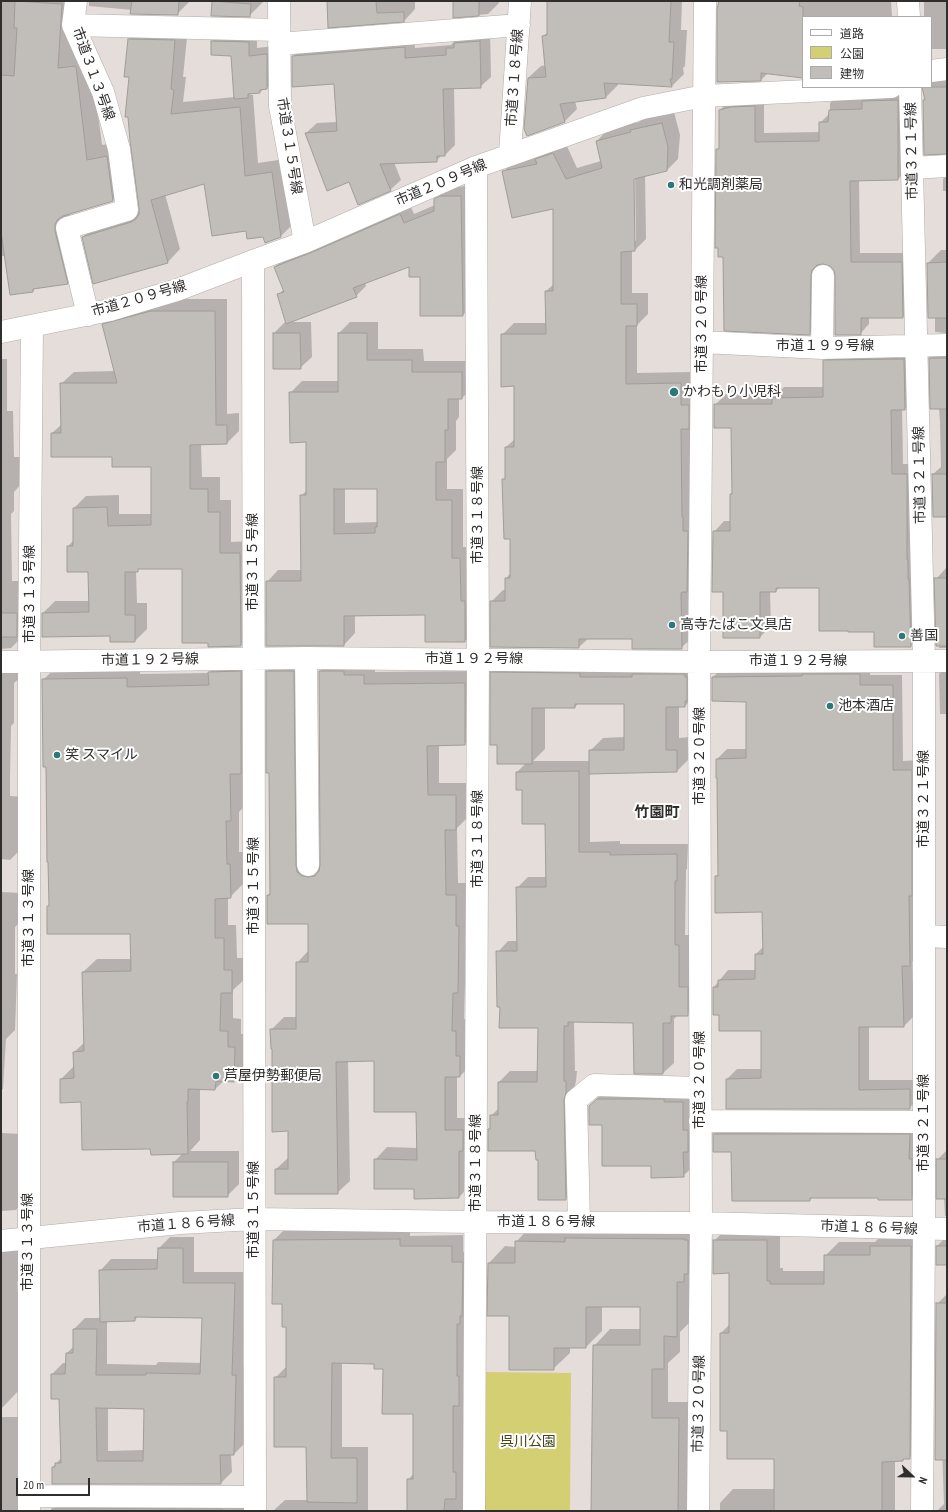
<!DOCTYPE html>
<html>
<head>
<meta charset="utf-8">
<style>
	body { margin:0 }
	#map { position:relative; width:948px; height:1512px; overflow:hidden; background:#e4ddda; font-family:"PT Sans Narrow","Noto Sans JP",sans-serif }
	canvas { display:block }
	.frame { position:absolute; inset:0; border:2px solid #302e2d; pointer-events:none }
	.legend { position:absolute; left:802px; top:16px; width:130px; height:72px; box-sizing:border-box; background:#fff; border:1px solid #acabab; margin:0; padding:5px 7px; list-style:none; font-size:12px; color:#302e2d }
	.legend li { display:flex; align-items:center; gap:8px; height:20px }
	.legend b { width:20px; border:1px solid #acabab }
	.north { position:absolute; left:892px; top:1456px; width:40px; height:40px; -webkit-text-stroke:3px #fff; paint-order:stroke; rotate:112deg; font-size:11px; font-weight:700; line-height:16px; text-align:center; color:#302e2d }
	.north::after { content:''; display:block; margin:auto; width:14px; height:18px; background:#302e2d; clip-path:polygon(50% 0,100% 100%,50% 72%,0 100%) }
	.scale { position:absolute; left:16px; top:1478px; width:74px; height:18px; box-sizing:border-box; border:2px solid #302e2d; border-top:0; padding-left:5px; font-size:12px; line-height:14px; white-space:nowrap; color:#302e2d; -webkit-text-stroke:3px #fff; paint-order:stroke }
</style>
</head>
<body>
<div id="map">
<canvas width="948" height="1512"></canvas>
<div class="frame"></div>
<ul class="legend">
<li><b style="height:5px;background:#fff"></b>道路</li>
<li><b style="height:11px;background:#d4cf72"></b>公園</li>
<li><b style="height:11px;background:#c1bdb8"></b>建物</li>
</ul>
<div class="north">N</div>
<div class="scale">20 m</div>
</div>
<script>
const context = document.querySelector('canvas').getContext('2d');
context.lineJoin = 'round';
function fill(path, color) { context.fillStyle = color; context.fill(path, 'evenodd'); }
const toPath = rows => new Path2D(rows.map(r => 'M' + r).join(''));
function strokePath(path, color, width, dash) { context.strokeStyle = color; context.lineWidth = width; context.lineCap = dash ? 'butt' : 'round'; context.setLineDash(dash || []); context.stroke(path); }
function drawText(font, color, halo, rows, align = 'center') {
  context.font = font + ' "PT Sans Narrow","Noto Sans JP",sans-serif'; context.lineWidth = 4; context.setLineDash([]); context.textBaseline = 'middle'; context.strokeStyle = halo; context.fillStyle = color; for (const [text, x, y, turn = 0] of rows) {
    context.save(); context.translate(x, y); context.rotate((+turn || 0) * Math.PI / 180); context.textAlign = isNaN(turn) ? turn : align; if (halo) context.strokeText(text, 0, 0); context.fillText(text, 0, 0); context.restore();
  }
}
fill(toPath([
	[485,1372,571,1373,570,1511,484,1511]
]), '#d4cf72');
fill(toPath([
	[1,1,76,1,73,54,90,52,102,145,122,142,128,185,113,200,69,213,82,268,67,283,36,287,33,291,5,256,1,256],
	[89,1,190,1,177,14,89,6],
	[213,1,264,1,249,16,212,15],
	[328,1,387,1,387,2,415,1,415,9,404,21],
	[454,1,499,1,499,3,488,14,454,17],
	[548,1,682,1,681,30,687,30,685,66,683,68,684,74,672,86,618,83,618,85,606,97,575,101,577,109,564,122,528,78,541,66,546,65,543,36,548,32],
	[749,1,891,1,892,17,803,17,803,77,768,73,761,80],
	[924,1,947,1,947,49,931,49,931,17,924,17],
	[142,26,188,28,183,77,186,77,183,102,235,97,232,55,212,41,221,33,257,33,257,48,275,46,276,80,267,88,263,89,260,92,252,93,250,95,253,95,258,163,285,159,294,223,281,236,264,236,247,230,205,182,165,194,180,249,168,262,83,237,96,224,140,211,130,76,129,39],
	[490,31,491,77,480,87,454,88,455,145,445,155,442,155,436,161,394,162,401,180,390,190,350,181,306,133,317,123,337,122,335,83,293,56,303,46,414,37,415,48,451,45,457,38],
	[947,71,947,153,924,100,926,98,923,87,931,87,931,78],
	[907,91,907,170,898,179,859,180,860,253,911,253,912,308,903,317,869,317,869,324,860,334,835,270,830,265,820,263,818,325,809,334,724,256,717,150,720,147,720,110,729,101,764,97,764,133,820,132,820,123,830,113,830,103,839,94],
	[674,112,680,135,678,159,667,170,645,175,646,239,635,250,632,251,632,293,648,293,648,314,637,325,637,373,692,372,693,637,681,648,633,638,589,638,579,647,491,646,491,602,503,590,506,590,506,578,511,573,511,538,503,480,506,477,506,447,515,439,515,385,502,335,514,323,547,323,546,291,554,284,554,208,504,171,515,160,565,142,577,168,601,161,597,141,608,129,639,122,643,119],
	[633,174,635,174,636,241,634,241],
	[947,175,947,191,943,191,943,179],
	[471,186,473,305,463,315,410,265,365,283,366,286,356,296,288,322,311,322,312,357,300,368,274,333,286,321,278,295,284,289,275,267,285,257,410,205,414,214,435,205,435,200,445,190,451,187],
	[941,250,947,250,947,333,935,332,935,317,928,263],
	[164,299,227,299,227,414,239,413,239,431,227,443,201,444,202,477,220,477,220,500,231,500,231,542,252,541,253,633,241,645,209,642,183,568,140,568,136,571,137,603,147,603,147,629,135,641,111,635,43,613,55,601,89,601,89,571,68,571,68,546,74,540,74,508,86,496,119,495,119,514,152,514,152,466,113,456,52,433,62,424,61,384,74,372,115,371,103,325,115,313],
	[350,322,378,322,378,349,423,349,424,361,473,361,473,387,462,398,459,398,459,417,456,421,456,450,447,459,447,489,463,489,463,547,471,547,476,630,465,641,426,641,426,614,355,615,355,633,344,645,267,582,278,570,302,570,301,496,307,490,307,441,290,393,302,381,339,381,339,333],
	[345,488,378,488,378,522,345,523],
	[944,345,947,345,947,516,933,474,941,467,940,422,939,408,930,358],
	[915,348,916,398,905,409,902,409,903,464,917,464,922,635,911,646,875,631,820,587,780,587,776,591,770,591,771,626,760,637,724,591,714,532,724,521,731,521,731,494,733,492,732,427,715,405,726,394,777,394,784,387,824,387,824,361,835,350],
	[1,359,7,359,7,411,13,411,14,457,22,457,22,483,14,492,14,511,11,514,12,581,27,581,22,637,11,648,1,649],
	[947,567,947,648,939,648,936,579],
	[222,659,254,659,244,807,239,812,239,852,243,852,243,884,230,897,228,897,228,925,236,925,237,958,244,958,245,979,233,990,233,1018,241,1019,241,1034,247,1034,247,1068,234,1081,224,1081,215,1089,200,1089,200,1140,190,1151,239,1151,239,1184,227,1196,174,1196,174,1162,183,1153,151,1148,82,1101,61,1079,74,1066,74,1052,85,1042,83,972,97,959,132,959,131,932,48,907,50,905,43,680,56,667,140,665,140,674,209,673],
	[279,659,305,659,314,864,322,866,320,671,332,659,375,663,375,672,477,671,477,732,465,744,439,745,439,783,468,783,468,817,457,828,458,883,468,883,470,979,465,985,464,1019,468,1019,472,1064,460,1076,457,1076,457,1118,475,1118,471,1185,459,1197,415,1188,375,1160,387,1147,417,1148,417,1111,375,1060,348,1060,350,1181,337,1193,276,1169,289,1157,289,1130,273,1048,271,1030,284,1017,297,1017,297,963,309,950,309,923,268,895,271,892,270,772,267,671],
	[1,660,22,676,14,683,14,723,11,726,10,777,10,796,24,797,22,848,10,860,1,859],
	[505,660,698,662,698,693,685,706,679,706,679,738,689,737,690,758,677,771,590,773,590,842,620,841,620,844,688,844,687,869,686,870,685,935,689,935,698,1004,687,1014,678,1015,674,1019,674,1063,663,1073,635,1073,634,1022,574,1021,575,1071,577,1071,576,1081,574,1089,576,1188,566,1199,539,1159,536,1150,489,1130,491,1127,491,1116,499,1108,499,1082,510,1071,538,1071,539,1027,501,1006,498,952,508,941,518,941,517,888,528,877,547,877,546,823,523,789,517,789,517,772,526,763,498,744,491,673],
	[579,703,625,703,625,737,603,738,590,751,590,761,533,761,545,749,545,707,575,707],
	[870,664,870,675,902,675,903,761,921,760,919,955,912,962,914,1016,904,1026,869,1026,869,1080,919,1080,919,1099,909,1108,727,1079,737,1069,762,1069,762,1030,720,1014,714,987,728,970,756,970,756,954,764,946,763,911,716,876,719,874,717,759,727,749,747,749,747,701,713,677,722,668],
	[947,666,947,714,940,714,939,674],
	[1,892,21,893,20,922,15,927,15,974,17,974,15,1030,6,1039,3,1089,1,1090],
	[694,1091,695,1165,683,1176,652,1165,603,1124,590,1106,601,1094],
	[724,1124,919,1125,921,1188,911,1198,879,1197,813,1197,810,1200,732,1151,714,1151,714,1134],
	[1,1133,22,1134,27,1198,16,1210,1,1211],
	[947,1150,947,1216,945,1216,944,1198,938,1159],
	[700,1223,693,1319,680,1332,680,1352,668,1363,668,1402,695,1402,694,1511,592,1511,594,1346,610,1329,641,1329,641,1306,602,1306,602,1331,586,1347,570,1347,570,1353,553,1369,510,1314,489,1263,505,1246,516,1247,516,1242,532,1225],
	[728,1227,780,1227,780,1268,783,1268,783,1271,825,1271,825,1256,839,1242,875,1242,884,1233,924,1233,923,1445,909,1458,895,1460,895,1511,720,1511,720,1503,733,1489,775,1489,775,1458,728,1430,721,1333,730,1324,730,1272,714,1241],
	[410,1228,410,1236,463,1235,463,1252,473,1252,466,1487,463,1490,463,1511,408,1511,408,1480,414,1473,414,1413,384,1368,375,1363,342,1362,342,1447,368,1447,368,1511,273,1511,285,1500,308,1500,307,1446,275,1378,287,1366,287,1326,274,1240,285,1229],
	[947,1236,947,1264,937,1246],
	[170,1237,194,1237,194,1272,246,1272,243,1364,247,1364,245,1443,234,1454,231,1454,232,1472,221,1483,53,1467,62,1457,60,1398,52,1398,52,1374,63,1363,66,1363,67,1353,74,1346,74,1329,85,1318,101,1318,100,1271,111,1259,158,1259,159,1248],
	[138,1316,203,1317,202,1363,158,1362,156,1365,107,1364,107,1320,135,1320],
	[108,1407,145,1408,144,1450,108,1451],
	[18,1238,20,1279,17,1282,24,1385,1,1409,1,1239],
	[947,1294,947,1511,937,1511,944,1504,937,1304],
	[1,1417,25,1417,26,1511,1,1511],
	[63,1499,243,1500,250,1511,53,1511,53,1509]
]), '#0003');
const building = toPath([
	[15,1,62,4,58,68,76,66,87,160,107,156,113,201,63,216,58,219,55,224,55,231,68,284,33,289,33,292,10,295,1,232,1,75,14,76,17,28,14,28,15,1],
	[132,1,179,1,178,15,130,14,132,1],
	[212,1,251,4,250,17,211,16,212,1],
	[327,1,376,1,377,13,404,12,404,22,328,28,327,1],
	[453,1,479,1,479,16,453,18,453,1],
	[547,1,671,1,669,42,674,42,672,79,670,79,672,87,604,83,606,98,560,104,565,122,527,136,524,129,528,78,546,77,542,36,547,35,547,1],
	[719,1,800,1,799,6,803,7,803,78,761,73,761,81,717,82,717,9,719,1],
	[128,39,175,40,171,89,174,90,171,114,240,107,245,176,272,172,281,237,265,243,263,237,247,239,246,231,212,236,204,184,151,200,168,263,93,284,82,237,131,222,136,219,139,214,139,208,130,141,128,117,125,117,129,77,124,77,128,39],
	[211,41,249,42,249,56,267,54,267,89,260,90,260,93,248,94,248,98,234,99,231,56,211,55,211,41],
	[480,41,481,88,443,89,445,156,437,156,437,162,380,164,391,191,358,205,349,182,327,191,305,133,337,131,334,84,292,87,292,56,405,47,405,58,446,55,446,48,454,48,454,43,480,41],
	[922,87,947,87,947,154,924,155,923,100,925,100,922,87],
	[898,100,898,180,850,181,851,262,902,262,903,318,861,318,861,335,835,335,835,276,834,270,830,266,823,264,817,265,812,270,811,275,810,335,724,331,723,257,718,257,718,248,715,248,716,149,719,149,719,110,731,107,755,106,755,142,819,141,819,122,828,122,829,110,862,109,862,101,898,100],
	[662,123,668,147,667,171,634,179,635,251,621,252,621,304,637,304,637,326,626,326,626,384,681,383,681,405,689,405,689,429,681,429,682,517,683,517,683,531,688,531,687,592,682,592,681,593,682,649,632,649,632,639,579,639,579,648,490,647,490,601,505,601,505,578,510,578,510,539,504,539,502,479,505,479,505,447,514,447,514,386,501,387,501,334,546,334,545,291,553,291,553,209,512,218,502,171,537,164,535,159,553,153,566,179,602,168,596,141,631,132,630,130,662,123],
	[440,196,461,196,463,316,420,316,420,277,409,277,409,267,353,288,357,297,286,324,277,294,284,292,274,267,310,253,400,214,404,223,434,211,434,199,440,196],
	[947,262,947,318,928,318,927,263,947,262],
	[151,311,215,311,216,425,227,425,227,444,190,445,190,489,208,489,208,512,220,512,220,553,240,553,241,646,208,647,208,643,182,643,182,569,138,569,138,572,125,572,125,615,135,615,135,642,110,642,110,636,42,637,42,613,89,612,88,572,67,572,67,546,73,546,73,508,107,507,108,526,151,525,151,467,112,467,112,457,51,457,51,433,61,433,60,383,117,383,102,324,151,311],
	[273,333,300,333,301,369,273,369,273,333],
	[338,333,367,333,367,360,412,360,412,372,462,372,462,399,448,399,448,430,445,430,445,462,436,462,436,500,452,500,452,558,460,558,461,601,465,601,465,642,425,642,425,615,344,616,344,646,266,646,266,581,301,581,300,495,306,495,306,442,290,443,289,392,338,392,338,333],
	[334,489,377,489,377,527,375,527,375,533,334,534,334,489],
	[929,358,947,358,947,409,930,409,929,358],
	[904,359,905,410,891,410,892,474,907,474,907,560,908,560,908,579,909,579,911,647,874,647,874,632,848,632,848,631,819,631,819,588,776,588,776,592,760,592,760,638,723,638,723,592,712,592,713,531,730,531,730,494,732,494,731,428,714,428,714,404,772,404,772,398,823,397,823,360,904,359],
	[932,474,947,474,947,517,933,517,932,474],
	[934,578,947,578,947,646,936,646,934,578],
	[1,613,17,613,17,637,1,637,1,613],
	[241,671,241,774,230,774,231,821,226,821,227,864,230,864,231,898,215,899,215,938,224,938,224,970,232,970,232,993,221,993,220,1031,228,1031,228,1047,235,1047,234,1082,216,1081,215,1090,188,1089,188,1102,187,1102,188,1154,151,1155,150,1149,82,1150,81,1102,60,1103,60,1079,74,1078,73,1052,84,1051,82,972,131,971,130,934,47,934,47,906,49,906,48,862,47,862,46,767,43,767,42,679,127,678,127,687,209,685,208,672,241,671],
	[266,671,294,671,296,865,297,872,302,876,308,877,315,876,319,871,320,865,319,671,344,671,344,675,364,675,364,684,465,683,465,745,427,746,428,795,456,795,456,830,445,830,446,895,456,895,456,926,459,926,458,993,453,993,452,1031,456,1031,456,1056,460,1056,460,1077,445,1077,445,1130,463,1130,463,1151,459,1151,459,1198,414,1199,414,1189,374,1189,374,1159,417,1160,416,1112,374,1112,374,1061,336,1062,338,1194,275,1194,275,1169,288,1169,288,1131,272,1132,272,1049,271,1049,270,1029,296,1029,296,962,308,962,308,924,267,924,267,895,270,895,269,773,266,773,266,671],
	[490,672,580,673,580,677,632,677,632,674,685,674,685,677,687,677,687,701,685,701,685,707,666,707,666,750,677,750,677,772,589,774,589,750,624,750,624,704,575,704,575,708,532,708,532,764,497,764,497,745,490,745,490,672],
	[802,674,860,674,860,685,893,685,893,770,912,770,912,896,909,896,910,966,902,966,904,1027,859,1027,859,1090,910,1089,910,1109,726,1109,726,1079,761,1078,761,1031,719,1031,719,1015,713,1015,713,987,718,987,718,980,755,979,755,954,763,954,762,912,715,913,715,876,718,876,717,778,716,778,716,759,746,758,746,702,712,701,712,677,802,676,802,674],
	[579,771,579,852,610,852,610,855,677,854,677,881,675,881,675,945,679,945,679,987,688,987,688,1016,671,1016,671,1023,663,1023,663,1074,634,1074,633,1023,568,1022,568,1026,564,1026,564,1081,566,1081,566,1093,564,1100,566,1200,538,1200,538,1160,536,1160,535,1151,488,1151,488,1129,490,1129,490,1115,498,1115,498,1082,537,1082,538,1028,499,1028,500,1007,497,1007,496,951,517,951,516,887,546,887,545,824,522,824,522,790,516,790,516,772,579,771],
	[597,1099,664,1099,664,1102,683,1102,683,1130,688,1130,688,1152,683,1152,684,1177,651,1178,651,1166,602,1166,602,1125,589,1125,589,1106,597,1099],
	[713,1134,910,1134,909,1159,912,1159,912,1200,878,1200,878,1198,810,1198,810,1201,732,1201,731,1152,713,1152,713,1134],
	[936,1159,947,1159,947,1199,936,1199,936,1159],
	[173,1162,228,1162,228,1197,173,1197,173,1162],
	[565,1238,684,1239,684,1240,688,1240,688,1274,684,1274,684,1282,677,1282,677,1337,664,1336,664,1369,652,1369,652,1418,679,1418,678,1511,591,1511,593,1345,640,1345,640,1307,586,1307,586,1348,554,1348,554,1370,509,1370,509,1316,487,1316,488,1263,515,1263,515,1241,565,1242,565,1238],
	[400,1239,400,1246,452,1246,452,1262,463,1262,462,1316,460,1316,460,1324,457,1324,457,1376,459,1376,459,1406,453,1406,453,1472,456,1472,456,1499,445,1499,444,1511,407,1511,407,1479,413,1479,413,1414,382,1414,383,1369,374,1369,374,1364,332,1363,331,1458,357,1458,357,1503,307,1502,306,1447,274,1447,274,1377,286,1377,286,1327,282,1327,282,1304,272,1304,273,1240,400,1239],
	[713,1240,767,1240,767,1281,770,1281,770,1284,824,1284,824,1255,870,1255,870,1246,911,1246,910,1459,903,1459,903,1461,882,1462,882,1511,774,1511,774,1459,727,1459,727,1431,720,1431,720,1333,729,1333,729,1273,713,1274,713,1240],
	[936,1246,947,1246,947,1265,936,1265,936,1246],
	[158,1248,183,1248,183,1283,235,1283,232,1375,236,1375,234,1455,220,1455,221,1484,52,1484,52,1467,55,1467,55,1463,61,1463,59,1399,51,1399,51,1374,65,1374,66,1353,73,1353,73,1329,97,1329,96,1375,146,1375,146,1373,200,1374,202,1318,135,1317,135,1321,100,1322,99,1270,157,1269,158,1248],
	[96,1408,144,1409,143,1461,97,1461,96,1408],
	[936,1303,947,1303,947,1460,935,1460,936,1303],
	[52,1509,222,1509,223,1511,52,1511,52,1509]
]);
fill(building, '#c1bdb8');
strokePath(building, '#a09c97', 1);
const minor = toPath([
	[76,1,73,25,103,92,119,149,127,210,67,228,88,315],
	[279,1,280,106,305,242],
	[908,1,909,17],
	[73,25,279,30],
	[279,44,519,25],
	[931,71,947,69],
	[910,87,924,661,924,1229,922,1511],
	[510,154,520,1],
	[912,168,947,166],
	[253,261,255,1511],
	[1,332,110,310,177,290,253,261,305,242,476,167,643,108,704,96,891,87],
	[702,342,822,348,947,345],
	[822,348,823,276],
	[306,658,308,865],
	[1,662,306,658,699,662,947,661],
	[924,936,947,937],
	[700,1121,924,1122],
	[579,1222,576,1100,594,1085,700,1088],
	[1,1241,180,1223,254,1219,476,1222,701,1223,947,1229],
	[29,1496,255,1497],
	[29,1511,29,661,32,326],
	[474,1511,478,659,476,167],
	[698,1511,701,1223,699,662,705,1]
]);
strokePath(minor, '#b2aca9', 23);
strokePath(minor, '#fff', 22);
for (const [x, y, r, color] of [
	[671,185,4,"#2d777b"],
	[674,392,5,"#2d777b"],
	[672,625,4,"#2d777b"],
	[902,636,4,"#2d777b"],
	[830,706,4,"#2d777b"],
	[57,755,4,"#2d777b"],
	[216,1076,4,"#2d777b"]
]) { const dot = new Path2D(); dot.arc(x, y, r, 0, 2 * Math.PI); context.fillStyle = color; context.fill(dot); strokePath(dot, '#fff', 1.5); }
drawText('14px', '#302e2d', '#fff', [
	["市道３１３号線",93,74,70],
	["市道３１８号線",515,78,-86],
	["市道３１５号線",289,146,81],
	["市道３２１号線",912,151,-91],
	["市道２０９号線",441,183,-23],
	["市道２０９号線",139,299,-16],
	["市道３２０号線",702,324,-90],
	["市道１９９号線",825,346],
	["市道３２１号線",920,475,-91],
	["市道３１８号線",478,515,-90],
	["市道３１５号線",253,562,-90],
	["市道３１３号線",30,594,-90],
	["市道１９２号線",474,659],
	["市道１９２号線",150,660,-1],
	["市道１９２号線",798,661],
	["市道３２０号線",700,756,-90],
	["市道３２１号線",924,799,-90],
	["市道３１８号線",478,839,-90],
	["市道３１５号線",254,886,-90],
	["市道３１３号線",29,918,-90],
	["市道３２０号線",700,1080,-90],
	["市道３２１号線",924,1123,-90],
	["市道３１８号線",476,1163,-90],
	["市道３１５号線",254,1210,-90],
	["市道１８６号線",546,1222],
	["市道１８６号線",186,1224,-4],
	["市道１８６号線",869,1228,2],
	["市道３１３号線",28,1242,-90],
	["市道３２０号線",699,1404,-89]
]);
drawText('14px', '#302e2d', '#fff', [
	["和光調剤薬局",679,185],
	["かわもり小児科",683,392],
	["高寺たばこ文具店",680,625],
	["善国",910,636],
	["池本酒店",838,706],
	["笑 スマイル",65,755],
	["芦屋伊勢郵便局",224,1076]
], 'left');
drawText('14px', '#46441a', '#fff', [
	["呉川公園",528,1442]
]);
drawText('bold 15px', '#302e2d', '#fff', [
	["竹園町",657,813]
]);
</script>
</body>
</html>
